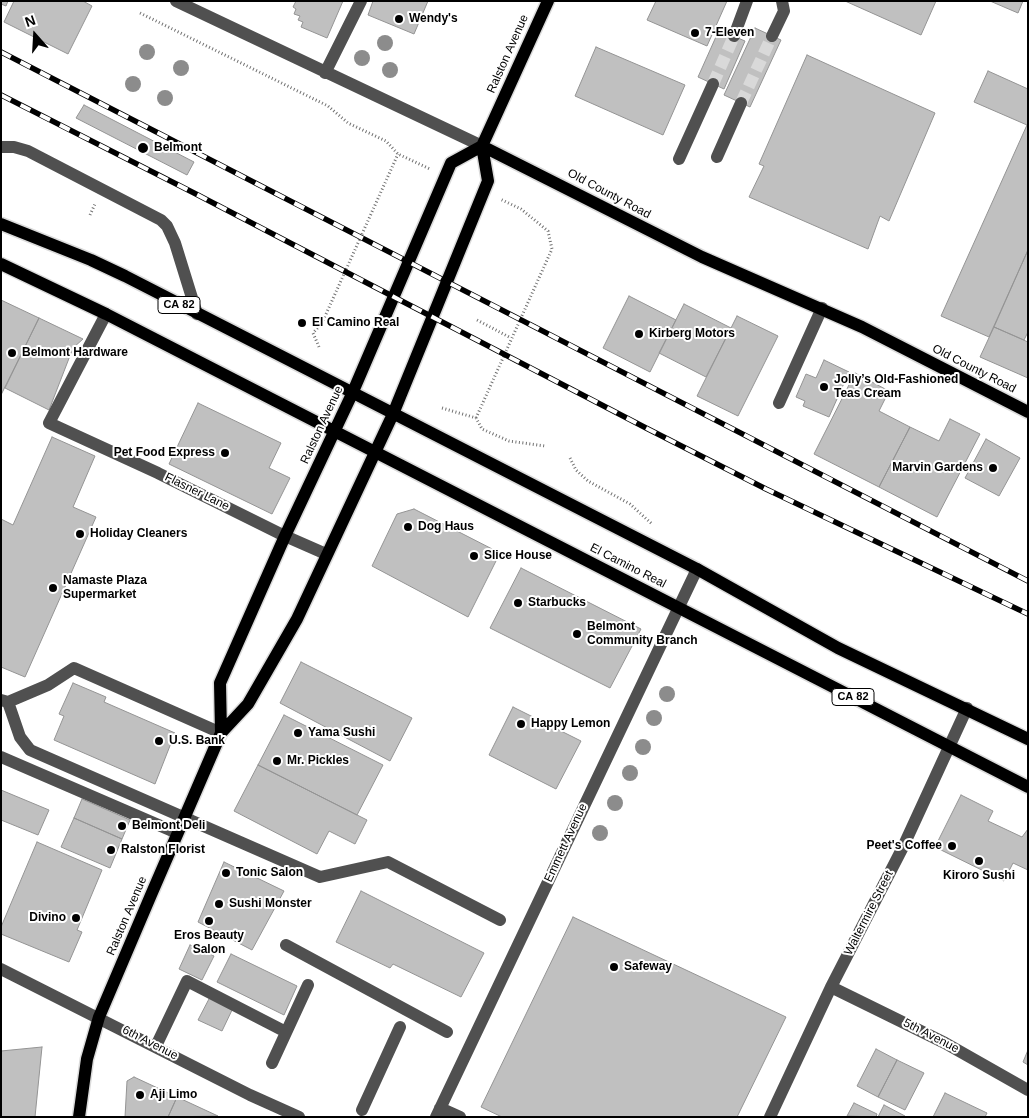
<!DOCTYPE html>
<html>
<head>
<meta charset="utf-8">
<style>
	body { margin:0 }
	#map { position:relative; width:1029px; height:1118px; overflow:hidden; background:#fff; font-family:Helvetica,sans-serif }
	canvas { display:block }
	.frame { position:absolute; inset:0; border:2px solid #000; pointer-events:none }
	.north { position:absolute; left:10px; top:10px; width:50px; height:50px; -webkit-text-stroke:4px #fff; paint-order:stroke; rotate:341deg; font-size:14px; font-weight:700; line-height:20px; text-align:center; color:#000 }
	.north::after { content:''; display:block; margin:auto; width:18px; height:22px; background:#000; clip-path:polygon(50% 0,100% 100%,50% 72%,0 100%) }
</style>
</head>
<body>
<div id="map">
<canvas width="1029" height="1118"></canvas>
<div class="frame"></div>
<div class="north">N</div>
</div>
<script>
const context = document.querySelector('canvas').getContext('2d');
context.lineJoin = 'round';
function fill(path, color) { context.fillStyle = color; context.fill(path, 'evenodd'); }
const toPath = rows => new Path2D(rows.map(r => 'M' + r).join(''));
function strokePath(path, color, width, dash) { context.strokeStyle = color; context.lineWidth = width; context.lineCap = dash ? 'butt' : 'round'; context.setLineDash(dash || []); context.stroke(path); }
function drawText(font, color, halo, rows, align = 'center') {
  context.font = font + ' Helvetica,sans-serif'; context.lineWidth = 4; context.setLineDash([]); context.textBaseline = 'middle'; context.strokeStyle = halo; context.fillStyle = color; for (const [text, x, y, turn = 0] of rows) {
    context.save(); context.translate(x, y); context.rotate((+turn || 0) * Math.PI / 180); context.textAlign = isNaN(turn) ? turn : align; if (halo) context.strokeText(text, 0, 0); context.fillText(text, 0, 0); context.restore();
  }
}
const building = toPath([
	[1,1,8,1,6,6,1,4,1,1],
	[14,1,83,1,92,6,68,54,4,22,14,1],
	[296,1,343,1,327,38,301,27,303,22,298,20,300,16,294,14,296,9,293,7,296,1],
	[373,1,428,1,414,34,368,15,373,1],
	[656,1,727,1,707,46,647,20,656,1],
	[845,1,936,1,921,35,845,1],
	[990,1,1023,1,1018,13,990,1],
	[755,28,781,40,750,107,724,95,755,28],
	[719,30,745,41,724,89,698,77,719,30],
	[596,47,685,85,663,135,575,96,596,47],
	[807,55,935,113,889,221,880,216,868,249,749,197,764,166,759,164,807,55],
	[988,71,1028,89,1028,250,989,337,941,316,1027,125,974,102,988,71],
	[84,105,194,162,187,175,76,118,84,105],
	[1028,250,1028,332,1024,340,994,327,1028,250],
	[629,296,676,320,650,372,603,348,629,296],
	[1,300,39,318,1,395,1,300],
	[684,304,731,328,706,377,659,353,684,304],
	[737,316,778,336,738,416,697,396,737,316],
	[39,318,83,339,73,348,49,410,5,388,39,318],
	[994,327,1028,342,1028,378,980,357,994,327],
	[824,360,849,372,829,417,803,406,805,401,796,397,806,374,816,378,824,360],
	[855,373,889,391,879,411,910,427,879,487,814,454,855,373],
	[198,403,281,443,269,468,290,478,272,514,169,464,198,403],
	[950,419,980,434,937,517,879,487,910,427,939,441,950,419],
	[52,437,95,456,73,507,96,517,25,677,1,667,1,519,13,525,52,437],
	[986,439,1020,458,999,496,965,478,986,439],
	[414,509,500,553,468,617,372,566,397,514,414,509],
	[521,568,641,629,610,688,490,628,521,568],
	[301,662,412,718,390,761,280,703,301,662],
	[73,683,106,697,104,702,175,733,155,784,54,740,64,716,59,714,73,683],
	[513,707,581,741,556,789,489,755,513,707],
	[284,715,383,765,357,815,258,765,284,715],
	[258,765,367,820,355,844,329,831,317,854,234,811,258,765],
	[1,790,49,810,38,835,1,820,1,790],
	[961,795,993,811,988,821,1022,837,1028,829,1028,870,1013,863,1004,881,935,847,961,795],
	[82,799,130,820,122,839,74,818,82,799],
	[74,818,122,839,110,868,61,847,74,818],
	[37,842,102,870,77,930,82,932,69,962,1,934,1,927,37,842],
	[224,862,284,891,252,950,198,922,224,862],
	[361,891,484,953,461,997,393,964,390,968,336,942,361,891],
	[573,917,786,1017,737,1117,502,1117,481,1107,573,917],
	[190,945,214,956,202,980,179,969,190,945],
	[231,954,297,986,284,1015,217,982,231,954],
	[210,997,233,1008,222,1031,198,1020,210,997],
	[42,1047,35,1117,1,1117,1,1051,42,1047],
	[876,1049,897,1060,878,1097,857,1086,876,1049],
	[1028,1050,1028,1065,1023,1062,1028,1050],
	[897,1060,924,1073,905,1110,878,1097,897,1060],
	[134,1077,177,1097,168,1117,125,1117,127,1081,134,1077],
	[945,1093,987,1113,985,1117,933,1117,945,1093],
	[177,1097,218,1116,168,1117,177,1097],
	[854,1103,877,1114,876,1117,847,1116,854,1103],
	[884,1105,905,1116,904,1117,878,1117,884,1105]
]);
fill(building, '#c0c0c0');
strokePath(building, '#949494', 1);
strokePath(toPath([
	[713,84,734,36],
	[741,103,772,36]
]), '#d9d9d9', 12, [12, 6]);
const major = toPath([
	[482,146,702,257,862,327,1028,412],
	[1,224,91,260,125,276,697,569,838,648,1028,739],
	[1,264,106,314,1028,787],
	[221,733,220,683,285,536,352,394,451,163,482,146],
	[79,1117,87,1059,99,1017,151,895,221,733,248,704,297,619,393,414,488,181,482,146,548,1]
]);
strokePath(major, '#dbdbdb', 15);
strokePath(toPath([
	[140,13,328,106,348,123,386,141,398,154,430,169],
	[90,215,95,204],
	[477,320,511,338],
	[319,347,313,333,322,323,398,154],
	[442,408,476,418,482,429,509,441,545,446],
	[476,418,552,249,548,231,521,209,500,199],
	[570,458,576,470,588,481,630,504,652,524]
]), '#727272', 3, [1, 2.5]);
strokePath(toPath([
	[176,1,482,146],
	[734,36,747,1],
	[772,36,784,11,782,1],
	[325,73,361,1],
	[1,147,14,147,28,151,161,220,167,226,175,243,197,314],
	[717,157,741,103],
	[679,159,713,84],
	[106,314,49,423,158,473,285,536,326,554],
	[779,403,822,308],
	[1,700,8,702,48,685,74,668,221,733],
	[8,702,20,737,30,750,320,877,388,862,500,920],
	[1,757,177,833],
	[286,945,447,1032],
	[1,969,250,1095,299,1117],
	[831,987,945,1043,1028,1090],
	[156,1046,187,981,286,1032],
	[272,1063,308,985],
	[440,1108,460,1117],
	[362,1110,400,1027],
	[436,1117,697,569],
	[770,1117,831,987,903,847,967,708]
]), '#505050', 12);
strokePath(major, '#000', 12);
const rail = toPath([
	[1,52,1028,581],
	[1,95,194,193,648,429,766,489,1028,614]
]);
strokePath(rail, '#000', 5.5);
strokePath(rail, '#fff', 4, [11]);
context.fillStyle = '#8c8c8c';
for (const [x, y] of [
	[385,43],
	[147,52],
	[362,58],
	[181,68],
	[390,70],
	[133,84],
	[165,98],
	[667,694],
	[654,718],
	[643,747],
	[630,773],
	[615,803],
	[600,833]
]) { context.beginPath(); context.arc(x, y, 8, 0, 2 * Math.PI); context.fill(); }
for (const [x, y, r, color] of [
	[399,19,5,"#000"],
	[695,33,5,"#000"],
	[143,148,6,"#000"],
	[302,323,5,"#000"],
	[639,334,5,"#000"],
	[12,353,5,"#000"],
	[824,387,5,"#000"],
	[225,453,5,"#000"],
	[993,468,5,"#000"],
	[408,527,5,"#000"],
	[80,534,5,"#000"],
	[474,556,5,"#000"],
	[53,588,5,"#000"],
	[518,603,5,"#000"],
	[577,634,5,"#000"],
	[521,724,5,"#000"],
	[298,733,5,"#000"],
	[159,741,5,"#000"],
	[277,761,5,"#000"],
	[122,826,5,"#000"],
	[952,846,5,"#000"],
	[111,850,5,"#000"],
	[979,861,5,"#000"],
	[226,873,5,"#000"],
	[219,904,5,"#000"],
	[76,918,5,"#000"],
	[209,921,5,"#000"],
	[614,967,5,"#000"],
	[140,1095,5,"#000"]
]) { const dot = new Path2D(); dot.arc(x, y, r, 0, 2 * Math.PI); context.fillStyle = color; context.fill(dot); strokePath(dot, '#fff', 2); }
for (const [x, y, w] of [
	[179,305,42],
	[853,697,42]
]) { const box = new Path2D(); box.roundRect(x - w / 2, y - 8.5, w, 17, 4); context.fillStyle = '#fff'; context.fill(box); strokePath(box, '#000', 1); }
drawText('bold 11px', '#000', null, [
	["CA 82",179,305],
	["CA 82",853,697]
]);
drawText('bold 12px', '#000', '#fff', [
	["Wendy's",409,19],
	["7-Eleven",705,33],
	["Belmont",154,148],
	["El Camino Real",312,323],
	["Kirberg Motors",649,334],
	["Belmont Hardware",22,353],
	["Jolly’s Old-Fashioned",834,380],
	["Teas Cream",834,394],
	["Pet Food Express",215,453,"right"],
	["Marvin Gardens",983,468,"right"],
	["Dog Haus",418,527],
	["Holiday Cleaners",90,534],
	["Slice House",484,556],
	["Namaste Plaza",63,581],
	["Supermarket",63,595],
	["Starbucks",528,603],
	["Belmont",587,627],
	["Community Branch",587,641],
	["Happy Lemon",531,724],
	["Yama Sushi",308,733],
	["U.S. Bank",169,741],
	["Mr. Pickles",287,761],
	["Belmont Deli",132,826],
	["Peet's Coffee",942,846,"right"],
	["Ralston Florist",121,850],
	["Tonic Salon",236,873],
	["Kiroro Sushi",979,876,"center"],
	["Sushi Monster",229,904],
	["Divino",66,918,"right"],
	["Eros Beauty",209,936,"center"],
	["Salon",209,950,"center"],
	["Safeway",624,967],
	["Aji Limo",150,1095]
], 'left');
drawText('12px', '#000', '#fff', [
	["Ralston Avenue",508,54,-66],
	["Old County Road",609,194,28],
	["Old County Road",974,369,27],
	["Ralston Avenue",322,425,-65],
	["Flasner Lane",197,492,26],
	["El Camino Real",628,566,27],
	["Emmett Avenue",566,843,-65],
	["Waltermire Street",869,913,-63],
	["Ralston Avenue",127,916,-67],
	["5th Avenue",931,1036,27],
	["6th Avenue",150,1043,27]
]);
</script>
</body>
</html>
